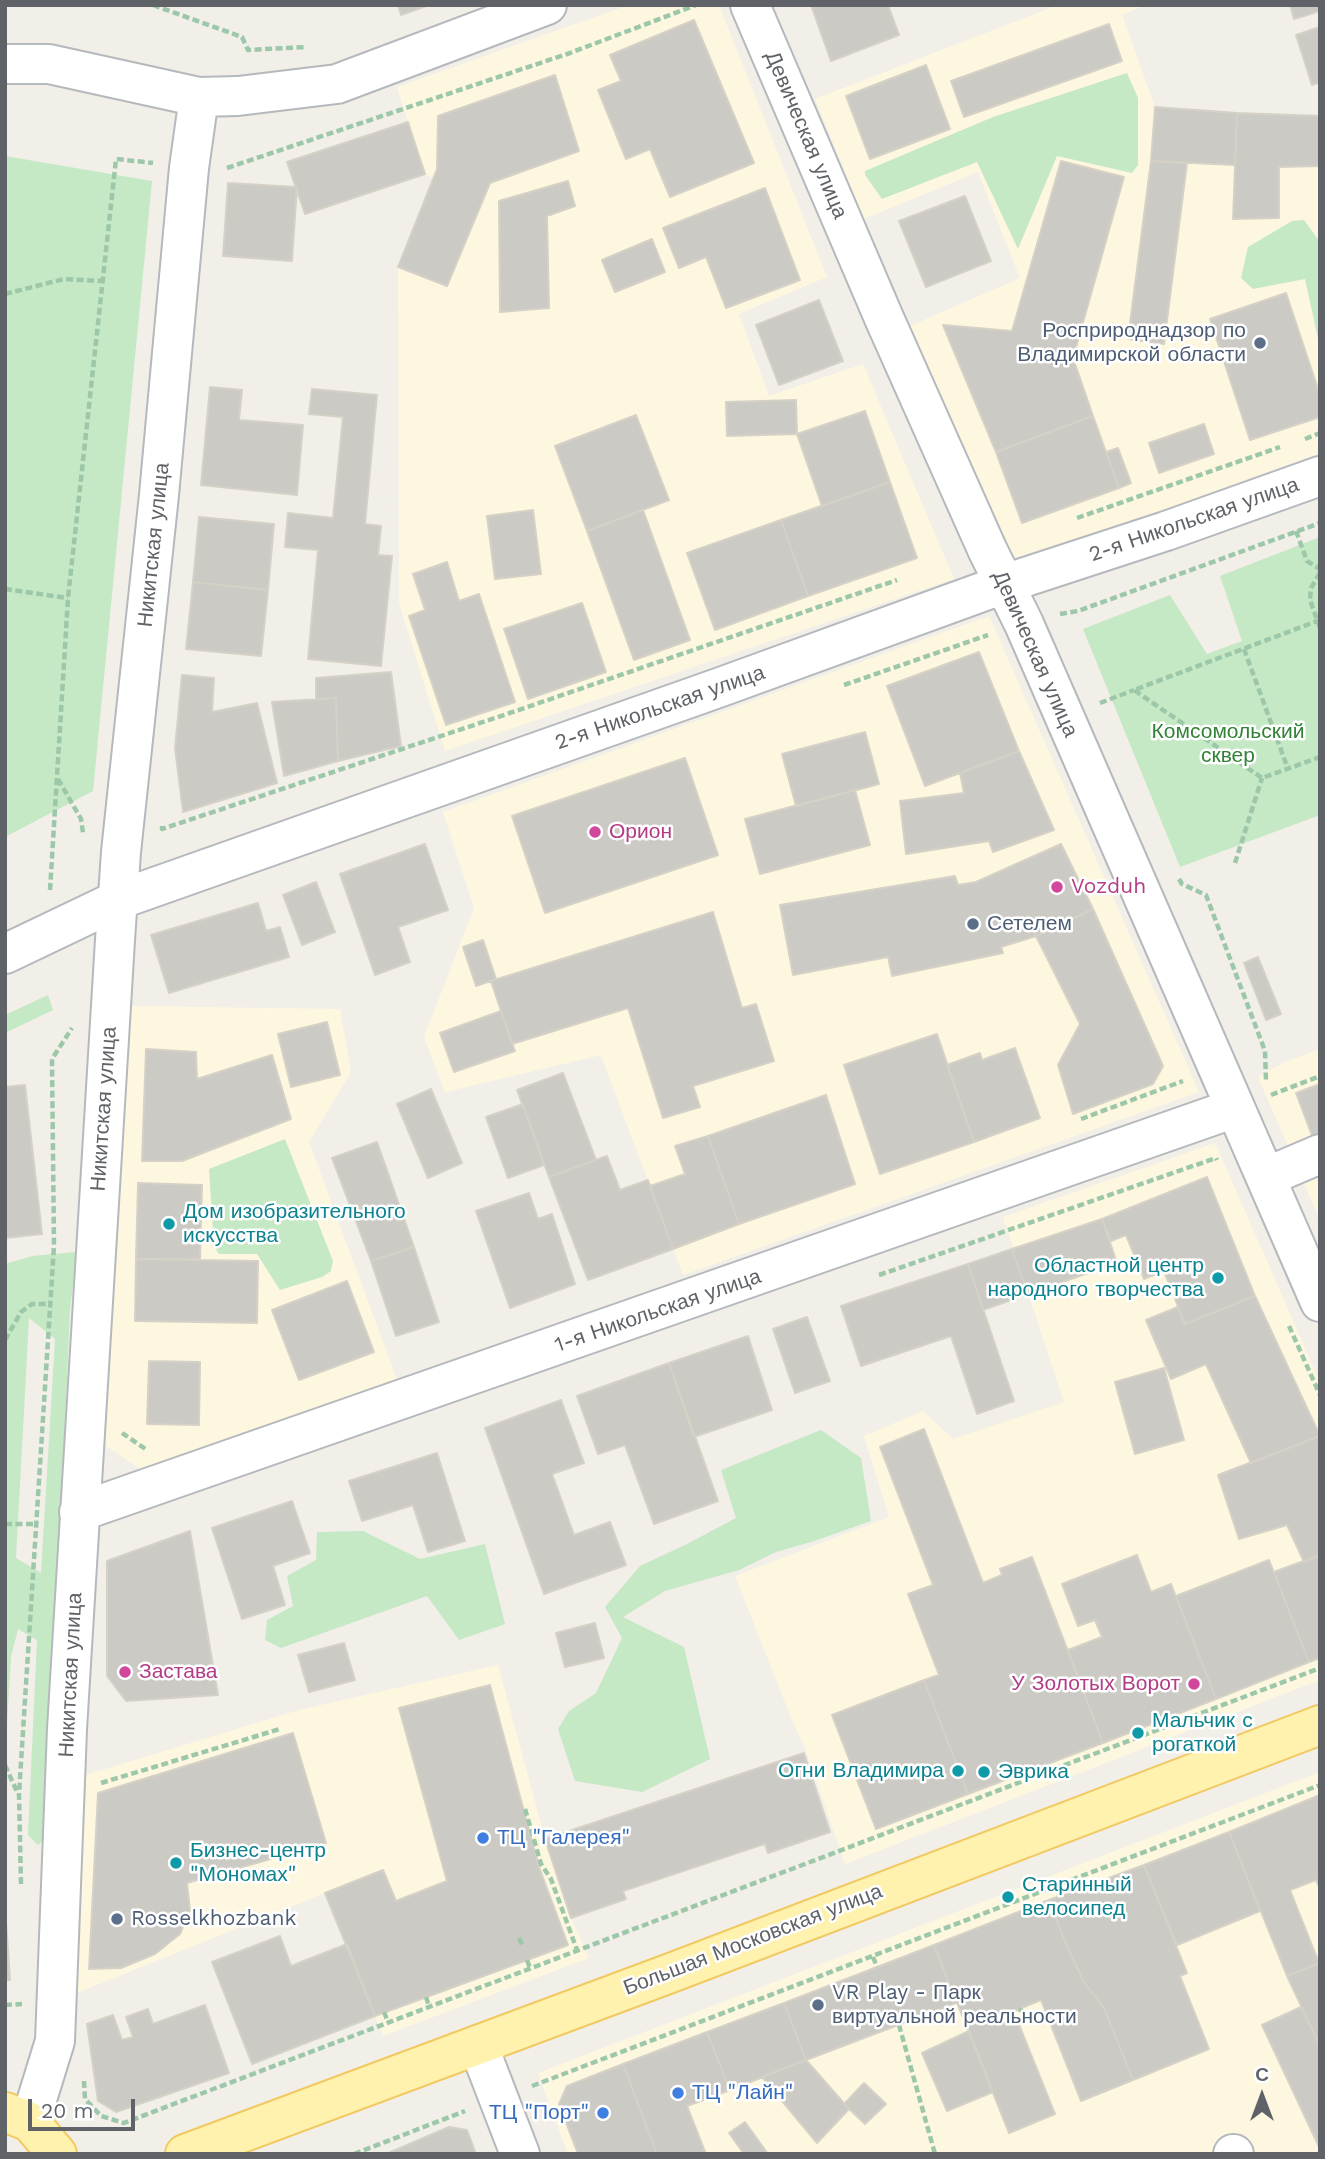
<!DOCTYPE html>
<html>
<head>
<meta charset="utf-8">
<style>
	body { margin:0 }
	#map { position:relative; width:1325px; height:2159px; overflow:hidden; background:#f1efe8; font-family:"Work Sans",sans-serif }
	canvas { display:block }
	.frame { position:absolute; inset:0; border:7px solid #5f6368; pointer-events:none }
	.north { position:absolute; left:1227px; top:2061px; width:70px; height:70px; -webkit-text-stroke:5px #fff; paint-order:stroke; rotate:0deg; font-size:19px; font-weight:700; line-height:28px; text-align:center; color:#5f6368 }
	.north::after { content:''; display:block; margin:auto; width:24px; height:32px; background:#5f6368; clip-path:polygon(50% 0,100% 100%,50% 72%,0 100%) }
	.scale { position:absolute; left:28px; top:2099px; width:107px; height:32px; box-sizing:border-box; border:4px solid #5f6368; border-top:0; padding-left:9px; font-size:21px; line-height:24px; white-space:nowrap; color:#5f6368; -webkit-text-stroke:5px #fff; paint-order:stroke }
</style>
</head>
<body>
<div id="map">
<canvas width="1325" height="2159"></canvas>
<div class="frame"></div>
<div class="north">С</div>
<div class="scale">20 m</div>
</div>
<script>
const context = document.querySelector('canvas').getContext('2d');
context.lineJoin = 'round';
function fill(path, color) { context.fillStyle = color; context.fill(path, 'evenodd'); }
const toPath = rows => new Path2D(rows.map(r => 'M' + r).join(''));
function strokePath(path, color, width, dash) { context.strokeStyle = color; context.lineWidth = width; context.lineCap = dash ? 'butt' : 'round'; context.setLineDash(dash || []); context.stroke(path); }
function drawText(font, color, halo, rows, align = 'center') {
  context.font = font + ' "Work Sans",sans-serif'; context.lineWidth = 5; context.setLineDash([]); context.textBaseline = 'middle'; context.strokeStyle = halo; context.fillStyle = color; for (const [text, x, y, turn = 0] of rows) {
    context.save(); context.translate(x, y); context.rotate((+turn || 0) * Math.PI / 180); context.textAlign = isNaN(turn) ? turn : align; if (halo) context.strokeText(text, 0, 0); context.fillText(text, 0, 0); context.restore();
  }
}
fill(toPath([
	[629,5,719,5,827,277,739,314,769,396,863,364,954,579,445,751,399,603,398,267,433,178,425,174,397,87],
	[1058,5,1146,5,1122,15,1155,107,1237,113,1320,116,1320,453,1012,565,908,327,1020,278,978,172,864,219,815,99],
	[989,616,1199,1092,683,1275,601,1055,445,1092,424,1037,474,908,443,812],
	[127,1006,340,1009,351,1072,309,1142,397,1380,142,1470,104,1445],
	[1320,1049,1320,1220,1258,1077,1285,1062],
	[1215,1143,1320,1382,1320,1680,845,1864,805,1748,792,1720,735,1576,889,1517,864,1436,923,1411,953,1439,1064,1402,1003,1217],
	[498,1665,545,1839,571,1918,589,1958,383,2036,339,1923,325,1893,72,1995,79,1777,299,1710],
	[1320,1772,1320,2154,568,2154,538,2073]
]), '#fef7e0');
fill(toPath([
	[1127,73,1138,98,1138,165,1132,173,1057,156,1018,249,977,162,882,199,865,175,865,171,993,117],
	[5,156,152,181,93,791,5,837],
	[1304,220,1320,242,1320,348,1305,279,1253,289,1241,278,1248,247,1292,221],
	[1320,537,1320,815,1180,867,1083,629,1170,595,1207,654,1242,641,1220,576],
	[48,995,53,1010,5,1033,5,1015],
	[285,1139,333,1261,331,1271,322,1277,280,1290,257,1254,219,1254,214,1246,209,1169],
	[77,1252,70,1310,47,1836,38,1845,28,1835,37,1640,18,1629,11,1657,5,1760,5,1264,32,1256],
	[29,1318,55,1339,41,1573,16,1558],
	[821,1430,861,1458,871,1521,814,1541,776,1552,739,1570,665,1591,623,1617,684,1647,710,1759,642,1792,575,1781,558,1729,569,1711,596,1693,622,1638,605,1607,640,1566,687,1544,736,1518,721,1470],
	[363,1531,420,1559,485,1544,505,1624,459,1640,427,1596,281,1648,265,1640,267,1620,293,1606,287,1576,316,1560,317,1532]
]), '#c5e8c5');
const building = toPath([
	[398,5,429,5,401,15,398,5],
	[811,5,888,5,899,35,831,61,811,5],
	[1290,5,1320,5,1320,11,1294,19,1290,5],
	[694,20,754,163,670,197,650,149,626,159,598,90,621,81,610,55,694,20],
	[1109,24,1122,61,964,117,951,81,1109,24],
	[1320,27,1320,82,1312,85,1296,35,1320,27],
	[926,65,950,129,870,159,846,96,926,65],
	[555,75,579,151,490,183,447,286,398,267,437,169,438,116,555,75],
	[1155,107,1237,113,1235,165,1151,161,1155,107],
	[1237,113,1320,116,1320,166,1279,167,1279,218,1233,219,1237,113],
	[408,122,425,174,305,214,287,162,408,122],
	[1061,161,1124,177,1073,358,1093,416,996,452,943,325,1012,331,1061,161],
	[1151,161,1187,163,1164,344,1128,339,1151,161],
	[568,181,575,206,547,216,549,308,500,312,499,201,568,181],
	[228,183,297,187,292,261,223,256,228,183],
	[765,188,800,280,726,308,706,257,679,268,663,228,765,188],
	[965,196,991,261,926,287,899,221,965,196],
	[652,239,665,272,615,292,602,260,652,239],
	[1286,293,1320,395,1320,417,1250,440,1210,319,1286,293],
	[819,300,843,361,779,385,756,325,819,300],
	[210,387,242,390,239,420,303,425,297,495,201,485,210,387],
	[312,389,377,395,365,524,381,526,378,555,392,556,381,666,308,659,318,550,285,547,288,513,333,518,343,417,309,414,312,389],
	[796,400,797,434,727,436,726,402,796,400],
	[865,411,890,482,822,506,797,434,865,411],
	[636,415,669,500,587,531,555,446,636,415],
	[1093,416,1119,488,1022,523,996,452,1093,416],
	[1204,424,1214,454,1159,473,1149,443,1204,424],
	[1118,448,1131,483,1119,488,1106,452,1118,448],
	[890,482,917,558,808,596,781,520,890,482],
	[533,510,541,574,495,579,487,516,533,510],
	[643,510,690,640,634,660,587,531,643,510],
	[199,517,274,524,268,590,193,582,199,517],
	[781,520,808,596,715,630,687,553,781,520],
	[447,562,459,601,479,594,515,702,446,725,409,616,425,610,413,574,447,562],
	[193,582,268,590,261,656,186,649,193,582],
	[582,603,606,672,528,699,504,629,582,603],
	[979,652,1019,751,925,786,887,686,979,652],
	[391,672,401,746,338,761,336,698,316,699,316,678,391,672],
	[182,675,214,678,212,712,257,703,277,783,183,812,175,748,182,675],
	[336,698,338,761,284,776,272,702,336,698],
	[865,732,879,784,796,806,782,754,865,732],
	[1019,751,1054,830,993,852,989,841,906,854,900,801,964,793,960,773,1019,751],
	[685,758,718,855,545,913,512,816,685,758],
	[855,790,870,845,760,874,745,819,855,790],
	[425,844,448,910,398,927,410,962,375,975,340,874,425,844],
	[1061,844,1093,909,1036,936,1001,947,1003,953,892,976,888,957,793,975,780,905,955,876,958,885,976,882,1061,844],
	[316,882,335,932,302,945,283,895,316,882],
	[258,903,266,931,280,927,289,957,169,993,151,935,258,903],
	[1093,909,1163,1066,1153,1084,1073,1114,1058,1065,1080,1024,1036,936,1093,909],
	[713,912,742,1008,756,1004,774,1061,693,1086,700,1107,663,1118,628,1008,512,1044,491,981,713,912],
	[483,940,496,979,476,986,463,947,483,940],
	[1258,957,1281,1014,1266,1020,1244,963,1258,957],
	[501,1011,515,1051,454,1072,440,1033,501,1011],
	[327,1022,340,1075,291,1087,278,1034,327,1022],
	[937,1034,974,1142,880,1174,844,1065,937,1034],
	[1015,1048,1040,1118,974,1142,947,1065,980,1053,982,1060,1015,1048],
	[146,1049,196,1052,197,1079,272,1055,291,1119,182,1161,142,1161,146,1049],
	[563,1073,596,1160,549,1177,517,1090,563,1073],
	[1320,1084,1320,1136,1313,1138,1296,1093,1320,1084],
	[25,1085,42,1234,5,1238,5,1087,25,1085],
	[431,1089,462,1163,428,1178,397,1104,431,1089],
	[826,1095,855,1184,739,1224,708,1136,826,1095],
	[523,1104,544,1165,508,1178,486,1117,523,1104],
	[708,1136,739,1224,673,1249,650,1186,685,1174,675,1146,708,1136],
	[377,1142,414,1247,371,1261,332,1158,377,1142],
	[607,1156,620,1190,648,1180,673,1249,588,1280,549,1177,607,1156],
	[1207,1177,1255,1296,1185,1324,1164,1271,1144,1279,1126,1235,1111,1241,1102,1219,1207,1177],
	[138,1183,202,1185,200,1259,136,1259,138,1183],
	[529,1193,538,1219,552,1214,575,1284,510,1308,476,1211,529,1193],
	[1102,1219,1117,1263,1028,1294,1012,1249,1102,1219],
	[414,1247,439,1322,396,1336,371,1261,414,1247],
	[1012,1249,1028,1294,983,1310,968,1264,1012,1249],
	[136,1259,258,1261,257,1323,135,1321,136,1259],
	[968,1264,1014,1401,977,1414,951,1336,861,1366,841,1306,968,1264],
	[347,1281,374,1352,299,1380,272,1310,347,1281],
	[1255,1296,1320,1436,1251,1463,1206,1364,1171,1379,1146,1320,1178,1307,1185,1324,1255,1296],
	[807,1317,830,1381,795,1393,773,1329,807,1317],
	[748,1336,772,1410,694,1437,669,1363,748,1336],
	[149,1361,200,1362,199,1425,147,1424,149,1361],
	[669,1363,718,1501,654,1524,625,1445,598,1454,577,1396,669,1363],
	[1164,1368,1184,1440,1135,1454,1115,1382,1164,1368],
	[561,1400,584,1463,552,1474,574,1535,610,1522,626,1565,544,1594,485,1428,561,1400],
	[924,1429,983,1583,1002,1575,1000,1569,1032,1557,1103,1743,968,1794,924,1680,939,1675,908,1594,933,1585,880,1447,924,1429],
	[1320,1436,1320,1555,1304,1562,1287,1525,1239,1539,1218,1475,1320,1436],
	[437,1453,465,1541,428,1552,413,1505,362,1521,349,1481,437,1453],
	[292,1501,310,1553,273,1566,285,1605,242,1619,212,1528,292,1501],
	[190,1531,218,1695,126,1701,107,1676,107,1561,190,1531],
	[1137,1555,1151,1592,1171,1584,1216,1699,1103,1743,1068,1650,1102,1637,1095,1620,1078,1626,1062,1584,1137,1555],
	[1320,1555,1320,1658,1309,1662,1274,1572,1320,1555],
	[1269,1560,1309,1662,1216,1699,1176,1596,1269,1560],
	[595,1623,604,1658,565,1667,556,1633,595,1623],
	[344,1643,355,1680,309,1692,298,1655,344,1643],
	[924,1680,968,1794,876,1829,832,1715,924,1680],
	[490,1685,539,1867,568,1945,375,2016,325,1893,383,1870,396,1901,447,1881,399,1708,490,1685],
	[293,1733,326,1843,187,1883,190,1910,180,1934,155,1954,121,1968,89,1969,98,1793,293,1733],
	[804,1753,830,1832,768,1853,765,1844,758,1846,623,1891,626,1899,571,1918,545,1839,804,1753],
	[1320,1795,1320,1889,1316,1880,1290,1890,1319,1963,1287,1976,1229,1832,1320,1795],
	[1229,1832,1260,1911,1177,1945,1144,1865,1229,1832],
	[1144,1865,1187,1973,1180,1976,1209,2049,1133,2080,1104,2008,1084,1982,1065,1942,1049,1900,1144,1865],
	[1049,1900,1065,1942,1084,1982,1104,2008,1133,2080,1081,2101,1041,2000,1019,2009,1014,2012,1055,2114,1009,2133,934,1945,1049,1900],
	[5,1907,10,1980,5,1980,5,1907],
	[280,1936,291,1966,347,1944,375,2016,252,2064,212,1962,280,1936],
	[934,1945,956,2003,806,2060,784,2003,934,1945],
	[1319,1963,1320,1965,1320,2046,1287,1976,1319,1963],
	[784,2003,806,2060,730,2090,707,2032,784,2003],
	[205,2005,229,2073,116,2112,98,2101,87,2024,113,2015,122,2040,133,2037,126,2017,148,2009,153,2024,205,2005],
	[1301,2007,1320,2046,1320,2149,1262,2025,1301,2007],
	[969,2031,993,2092,947,2111,922,2053,969,2031],
	[707,2032,730,2090,687,2106,706,2154,657,2154,623,2064,707,2032],
	[806,2060,849,2109,817,2143,762,2077,806,2060],
	[623,2064,657,2154,578,2154,559,2104,567,2086,623,2064],
	[864,2083,886,2104,865,2124,844,2104,864,2083],
	[745,2122,768,2154,744,2154,729,2133,745,2122],
	[449,2127,467,2130,476,2154,386,2154,449,2127]
]);
fill(building, '#cccac5');
strokePath(building, '#d6d1c6', 2);
const minor = toPath([
	[750,5,884,318,987,549,1024,624,1320,1302],
	[5,64,49,64,199,97,238,96,337,84,547,5],
	[5,954,118,900,718,688,1004,584,1166,531,1320,476],
	[1266,1177,1320,1154],
	[79,1512,1235,1108],
	[478,2045,520,2154],
	[30,2122,55,2041,67,1729,115,940,121,852,159,495,189,168,199,97],
	[1233,2154,1234,2154]
]);
const major = toPath([
	[5,2112,30,2122,57,2154],
	[185,2154,668,1974,1320,1725]
]);
strokePath(minor, '#b5b8bc', 42);
strokePath(major, '#f2c960', 42);
strokePath(toPath([
	[153,5,242,37,248,50,306,47],
	[227,168,570,53,696,5],
	[5,294,64,279,101,281],
	[1305,439,1320,433],
	[1077,518,1280,447],
	[1296,531,1307,561,1320,569],
	[1320,573,1311,588,1310,600,1320,628],
	[5,589,68,598],
	[1060,614,1078,611,1320,523],
	[1320,620,1134,690,1262,778,1320,757],
	[1244,649,1288,769],
	[844,685,988,635],
	[1100,703,1134,690],
	[58,779,81,819,83,833],
	[162,826,162,829,507,714,897,580],
	[1235,863,1262,778],
	[1179,879,1182,884,1206,895,1265,1051,1266,1081],
	[50,890,68,598,116,159,153,163],
	[1271,1095,1320,1076],
	[1081,1119,1183,1081],
	[879,1275,1216,1158,1217,1160],
	[1289,1326,1320,1395],
	[5,1340,21,1312,32,1304,51,1304],
	[122,1433,147,1450],
	[5,1524,37,1524],
	[5,1765,18,1794],
	[101,1783,280,1729],
	[525,1809,541,1864,551,1879,577,1950],
	[21,1884,19,1794,54,1246,52,1059,72,1028],
	[519,1938,522,1945],
	[873,1957,877,1967],
	[527,1960,530,1968],
	[426,1997,429,2006],
	[5,2005,22,2004],
	[1019,2009,1033,2019],
	[384,2012,388,2022],
	[899,2025,935,2154],
	[84,2081,85,2099,101,2116,124,2123,1320,1668],
	[532,2086,1320,1785],
	[354,2154,465,2111]
]), '#9cc7a9', 4.5, [7, 3.5]);
strokePath(minor, '#fff', 38);
strokePath(major, '#fff2af', 38);
for (const [x, y, r, color] of [
	[1260,343,7,"#5c6f8a"],
	[595,832,7,"#d1479c"],
	[1057,887,7,"#d1479c"],
	[973,924,7,"#5c6f8a"],
	[169,1224,7,"#0f9aa8"],
	[1218,1278,7,"#0f9aa8"],
	[125,1672,7,"#d1479c"],
	[1194,1684,7,"#d1479c"],
	[1138,1733,7,"#0f9aa8"],
	[958,1771,7,"#0f9aa8"],
	[984,1772,7,"#0f9aa8"],
	[483,1838,7,"#3f7fe0"],
	[176,1863,7,"#0f9aa8"],
	[1008,1897,7,"#0f9aa8"],
	[117,1919,7,"#5c6f8a"],
	[818,2005,7,"#5c6f8a"],
	[678,2093,7,"#3f7fe0"],
	[603,2113,7,"#3f7fe0"]
]) { const dot = new Path2D(); dot.arc(x, y, r, 0, 2 * Math.PI); context.fillStyle = color; context.fill(dot); strokePath(dot, '#fff', 2.5); }
drawText('21px', '#5f6368', '#fff', [
	["Девическая улица",806,135,67],
	["2-я Никольская улица",1194,520,-19],
	["Никитская улица",154,545,-84],
	["Девическая улица",1035,654,66],
	["2-я Никольская улица",660,708,-19],
	["Никитская улица",104,1109,-86],
	["1-я Никольская улица",658,1311,-19],
	["Никитская улица",71,1675,-87],
	["Большая Московская улица",753,1940,-21]
]);
drawText('21px', '#4e5e75', '#fff', [
	["Росприроднадзор по",1246,331,"right"],
	["Владимирской области",1246,355,"right"],
	["Сетелем",987,924],
	["Rosselkhozbank",131,1919],
	["VR Play - Парк",832,1993],
	["виртуальной реальности",832,2017]
], 'left');
drawText('21px', '#348238', '#fff', [
	["Комсомольский",1228,732],
	["сквер",1228,756]
]);
drawText('21px', '#b23c85', '#fff', [
	["Орион",609,832],
	["Vozduh",1071,887],
	["Застава",139,1672],
	["У Золотых Ворот",1180,1684,"right"]
], 'left');
drawText('21px', '#0d838f', '#fff', [
	["Дом изобразительного",183,1212],
	["искусства",183,1236],
	["Областной центр",1204,1266,"right"],
	["народного творчества",1204,1290,"right"],
	["Мальчик с",1152,1721],
	["рогаткой",1152,1745],
	["Огни Владимира",944,1771,"right"],
	["Эврика",998,1772],
	["Бизнес-центр",190,1851],
	["\"Мономах\"",190,1875],
	["Старинный",1022,1885],
	["велосипед",1022,1909]
], 'left');
drawText('21px', '#366cbe', '#fff', [
	["ТЦ \"Галерея\"",497,1838],
	["ТЦ \"Лайн\"",692,2093],
	["ТЦ \"Порт\"",589,2113,"right"]
], 'left');
</script>
</body>
</html>
